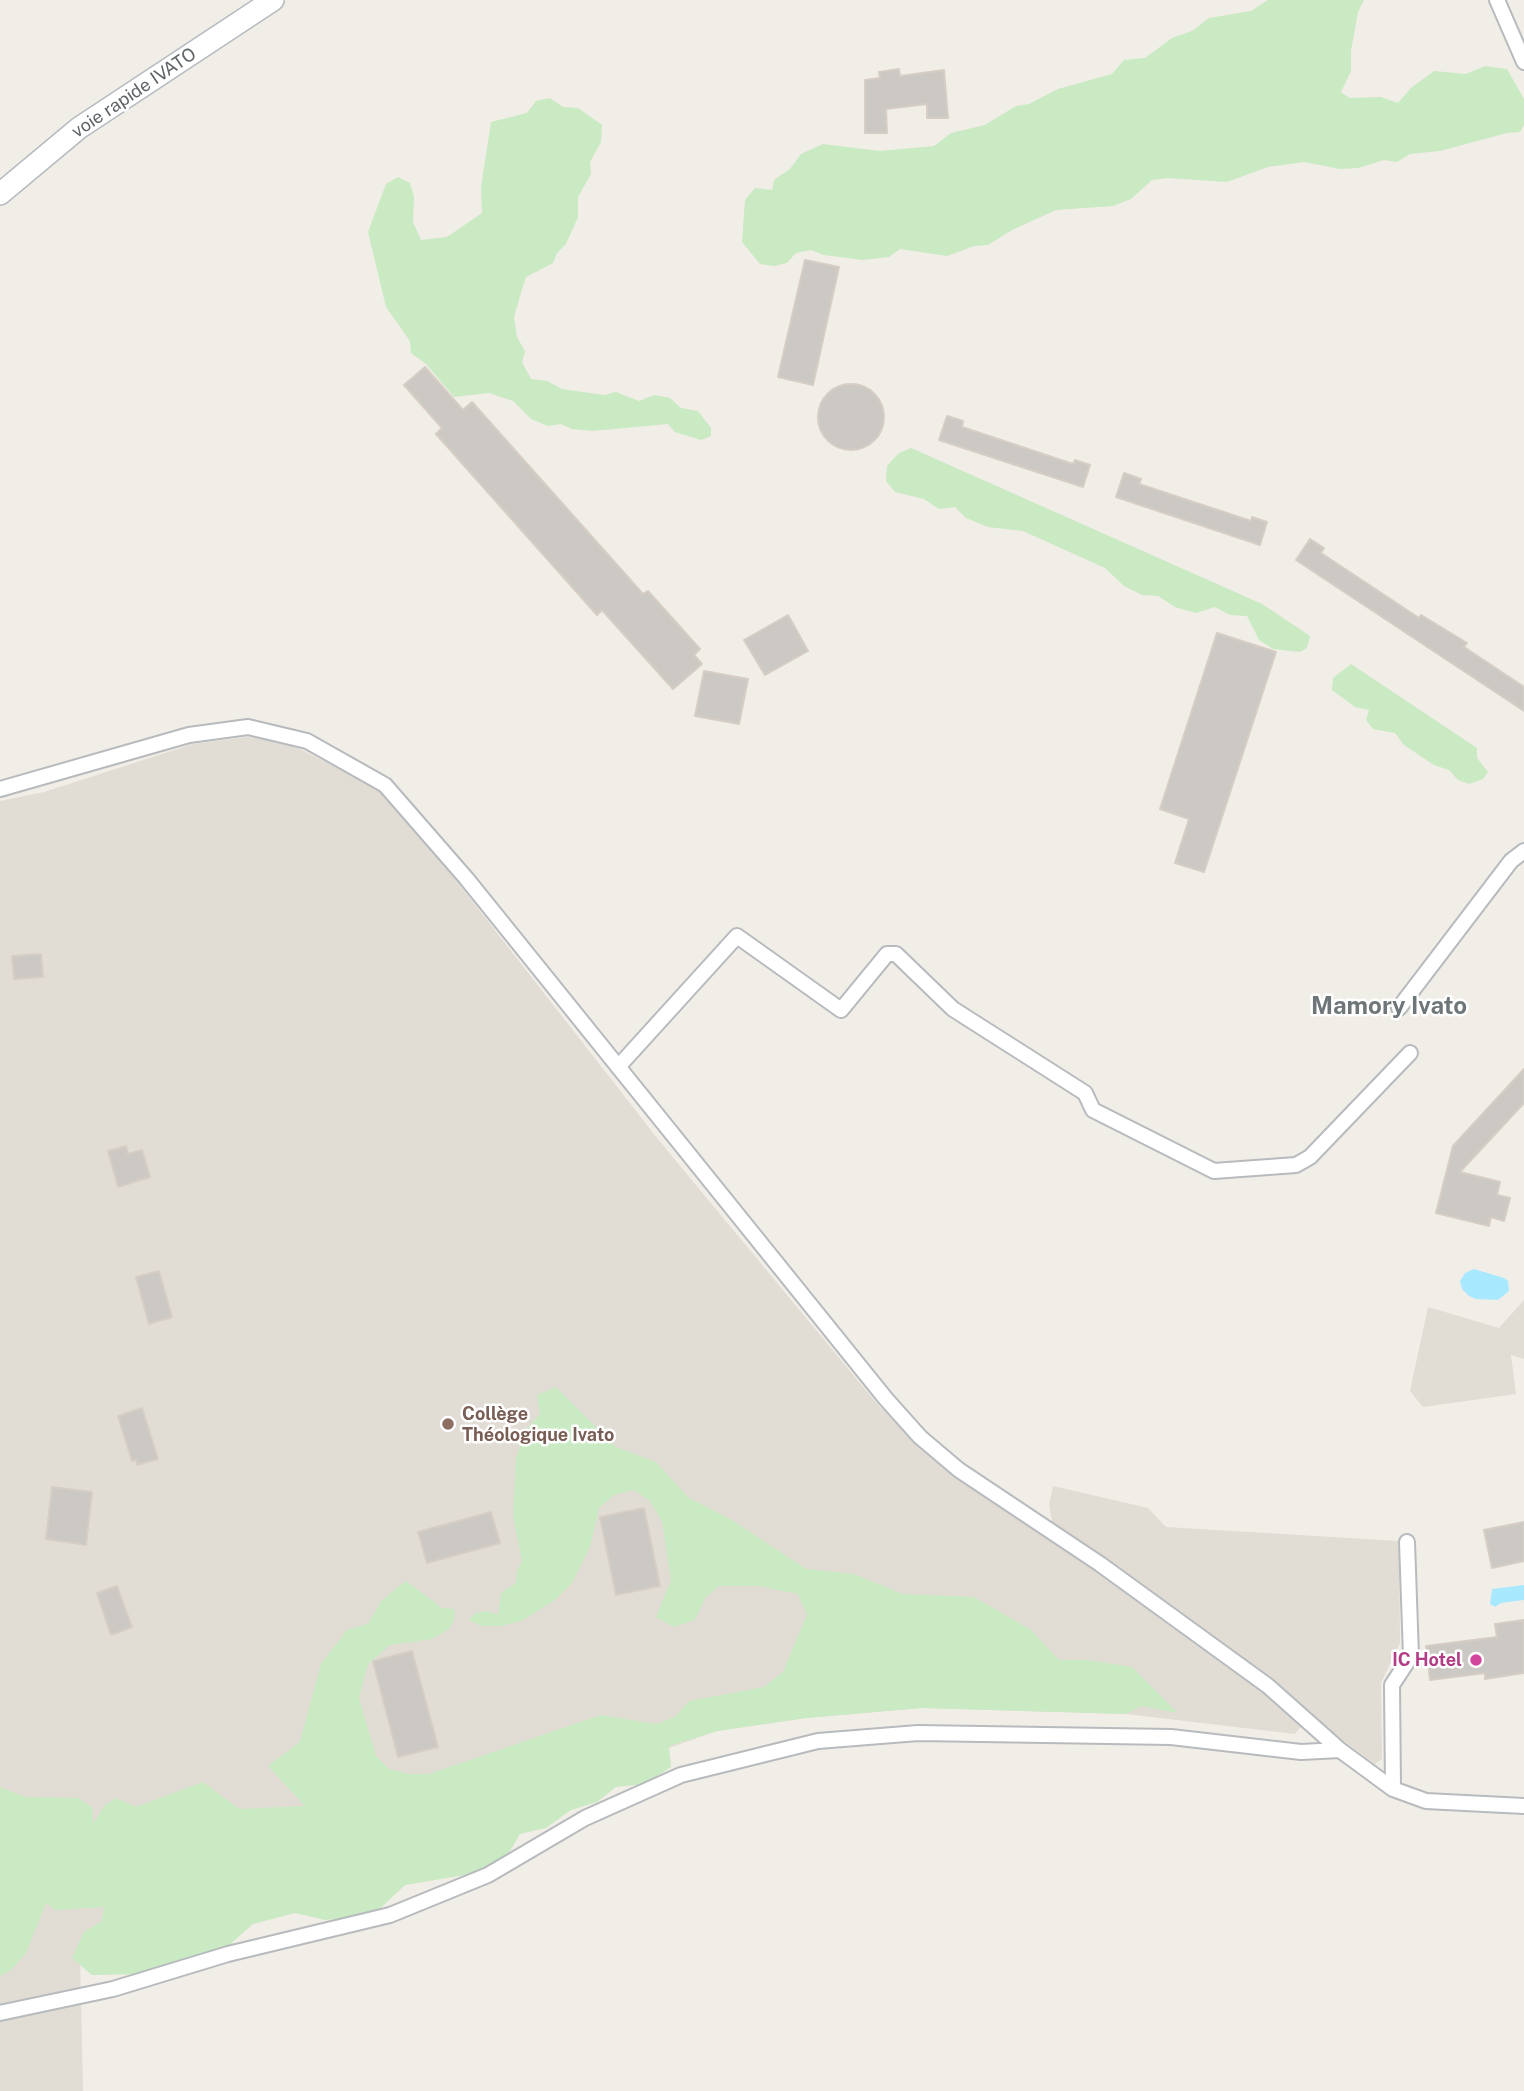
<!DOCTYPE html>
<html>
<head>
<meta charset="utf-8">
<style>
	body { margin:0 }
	canvas { display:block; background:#f1ede7 }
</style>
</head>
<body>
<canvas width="1524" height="2091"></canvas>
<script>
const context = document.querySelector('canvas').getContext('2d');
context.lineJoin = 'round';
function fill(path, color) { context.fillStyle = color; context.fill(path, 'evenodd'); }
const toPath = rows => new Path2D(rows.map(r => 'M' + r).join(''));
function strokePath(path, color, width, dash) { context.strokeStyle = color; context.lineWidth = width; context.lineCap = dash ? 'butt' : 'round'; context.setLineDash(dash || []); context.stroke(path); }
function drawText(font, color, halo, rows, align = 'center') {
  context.font = font + ' "Public Sans",sans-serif'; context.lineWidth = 5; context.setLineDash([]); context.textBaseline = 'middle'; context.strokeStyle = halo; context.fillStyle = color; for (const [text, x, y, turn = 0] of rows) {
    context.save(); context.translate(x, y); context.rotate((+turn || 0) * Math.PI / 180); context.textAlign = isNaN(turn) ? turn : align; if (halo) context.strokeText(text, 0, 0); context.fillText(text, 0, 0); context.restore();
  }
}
fill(toPath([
	[247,737,273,740,300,749,376,788,416,829,657,1138,879,1406,953,1475,1036,1529,1052,1522,1049,1504,1053,1486,1148,1508,1166,1527,1399,1541,1400,1643,1381,1683,1382,1759,1375,1764,1310,1716,1295,1734,1126,1714,922,1708,806,1718,717,1731,80,1956,83,2091,0,2091,0,801,44,792,193,744],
	[1524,1300,1524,1359,1511,1355,1516,1394,1423,1407,1410,1391,1428,1307,1499,1328]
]), '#e1ddd5');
fill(toPath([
	[1268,0,1364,0,1358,12,1351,51,1351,71,1341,92,1349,98,1381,97,1398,103,1411,88,1434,71,1466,74,1485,66,1507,69,1524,99,1524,125,1520,132,1507,133,1440,151,1410,154,1397,162,1384,160,1358,168,1340,169,1304,162,1268,167,1227,182,1168,178,1152,180,1131,199,1113,206,1056,210,1012,230,988,245,974,246,947,256,900,249,889,257,863,260,824,255,811,250,796,253,787,263,774,266,760,264,742,242,745,200,755,188,772,190,774,180,790,169,801,154,823,144,880,151,934,146,951,133,985,125,1016,106,1029,104,1058,89,1112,74,1124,60,1145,58,1172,38,1192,31,1209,18,1251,11],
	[550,98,563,107,578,108,602,125,601,142,590,162,591,174,578,197,578,217,566,244,557,253,553,263,526,277,522,289,514,317,517,337,525,351,522,362,531,379,547,381,562,389,604,395,616,392,639,401,654,395,670,398,681,408,698,411,711,428,711,436,701,440,675,432,668,424,592,431,572,429,561,424,548,426,531,419,513,401,489,393,454,397,426,364,411,353,410,341,386,307,368,232,386,184,398,177,410,183,414,197,413,222,421,240,447,237,482,213,481,187,491,122,527,113,536,101],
	[911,448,1262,604,1310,636,1307,648,1300,652,1273,649,1259,640,1247,616,1230,615,1215,607,1196,613,1175,607,1158,596,1142,595,1124,586,1105,568,1023,531,988,527,966,518,955,507,939,509,924,499,895,492,886,481,887,466,899,453],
	[1351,664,1477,748,1477,758,1488,772,1483,779,1469,784,1458,780,1449,770,1434,765,1404,745,1395,733,1373,729,1366,720,1369,710,1355,707,1332,690,1333,678],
	[556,1387,616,1447,656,1462,689,1498,732,1520,806,1569,854,1574,903,1594,974,1597,1031,1630,1059,1660,1087,1660,1132,1667,1178,1713,1141,1706,1126,1714,922,1708,806,1718,717,1731,669,1746,671,1767,645,1784,616,1787,597,1802,571,1810,546,1828,520,1834,510,1851,496,1865,465,1875,405,1885,373,1915,325,1920,295,1913,253,1924,226,1948,149,1974,92,1975,72,1958,84,1932,102,1921,104,1907,55,1910,46,1903,26,1953,11,1970,0,1976,0,1787,25,1797,78,1798,92,1807,93,1824,105,1805,116,1798,136,1807,203,1782,239,1809,305,1806,268,1766,300,1742,321,1664,347,1630,368,1624,382,1600,406,1581,442,1608,455,1609,454,1620,449,1629,432,1639,390,1645,368,1664,359,1698,376,1756,389,1769,409,1774,429,1774,601,1715,656,1724,675,1717,689,1701,764,1687,783,1672,807,1615,798,1594,759,1586,719,1586,705,1598,695,1620,674,1627,656,1617,671,1580,662,1521,650,1501,634,1490,614,1495,599,1508,590,1547,572,1583,555,1600,521,1621,501,1626,481,1626,469,1620,475,1613,487,1611,498,1615,501,1593,516,1583,517,1571,522,1561,513,1515,516,1459,525,1431,540,1414,537,1395]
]), '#c9eac2');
fill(toPath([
	[1474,1269,1504,1278,1508,1281,1509,1291,1498,1300,1476,1299,1469,1296,1462,1289,1460,1281,1465,1273],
	[1524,1585,1524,1600,1501,1603,1495,1607,1490,1604,1492,1589]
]), '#a9e9ff');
const building = toPath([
	[899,69,900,76,944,70,948,118,927,118,927,104,886,109,887,133,865,133,865,80,880,78,879,72,899,69],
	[805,260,839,267,813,385,778,377,805,260],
	[425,367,463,410,472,402,643,594,648,591,700,649,694,655,702,664,673,689,602,610,597,615,436,434,442,428,404,385,425,367],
	'818 417a33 33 0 1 1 66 0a33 33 0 1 1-66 0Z',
	[947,416,963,421,962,427,1073,464,1075,460,1090,465,1083,487,939,440,947,416],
	[1124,473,1141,479,1139,484,1251,521,1252,517,1267,522,1260,545,1116,497,1124,473],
	[1310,539,1324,548,1321,553,1419,618,1421,615,1467,643,1464,647,1524,687,1524,711,1296,560,1310,539],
	[788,615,808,651,765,675,744,640,788,615],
	[1217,633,1276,652,1204,872,1175,863,1189,819,1160,809,1217,633],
	[704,671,748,679,739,724,695,716,704,671],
	[41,954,43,977,14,979,12,956,41,954],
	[1524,1069,1524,1103,1460,1172,1500,1182,1497,1195,1510,1198,1504,1221,1491,1217,1489,1226,1436,1213,1453,1146,1524,1069],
	[126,1146,128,1154,142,1150,150,1177,118,1187,108,1151,126,1146],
	[159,1271,172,1317,149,1324,136,1277,159,1271],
	[142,1408,158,1459,137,1465,136,1459,132,1461,118,1416,142,1408],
	[52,1487,92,1492,86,1545,46,1539,52,1487],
	[644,1508,660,1586,616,1595,600,1517,644,1508],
	[491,1512,500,1543,427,1563,418,1532,491,1512],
	[1524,1522,1524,1561,1492,1568,1484,1530,1524,1522],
	[117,1586,132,1627,111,1635,97,1593,117,1586],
	[1524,1620,1524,1673,1485,1679,1485,1673,1430,1680,1426,1646,1497,1637,1495,1624,1524,1620],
	[412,1651,438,1747,398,1757,373,1661,412,1651]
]);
fill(building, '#ccc8c4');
strokePath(building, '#d6cec4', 2);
const street = toPath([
	[1497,0,1524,62],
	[0,789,189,735,248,727,307,741,385,785,466,878,886,1399,920,1437,959,1470,1100,1564,1268,1686,1340,1750,1393,1789,1426,1801,1524,1806],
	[1399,1008,1511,861,1524,851],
	[618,1067,737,936,841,1010,887,954,896,954,953,1009,1085,1093,1093,1110,1214,1171,1296,1165,1310,1157,1410,1053],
	[1393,1789,1392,1685,1411,1656,1407,1542],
	[0,2013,113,1989,228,1954,390,1915,488,1875,585,1818,681,1775,818,1741,918,1733,1171,1737,1301,1752,1340,1750]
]);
const secondary = toPath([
	[0,194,79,128,273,0]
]);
strokePath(street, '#b7bbbe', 18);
strokePath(secondary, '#b5bbbf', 24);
strokePath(street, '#fff', 14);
strokePath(secondary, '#fff', 21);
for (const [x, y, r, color] of [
	[448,1424,7,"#8d6e63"],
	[1476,1660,7,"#d1479c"]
]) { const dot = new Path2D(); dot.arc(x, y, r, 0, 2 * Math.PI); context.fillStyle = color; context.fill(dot); strokePath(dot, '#fff', 2.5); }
drawText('18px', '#5e6468', '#fff', [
	["voie rapide IVATO",134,93,-34]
]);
drawText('bold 18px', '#785e54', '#fff', [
	["Collège",462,1414],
	["Théologique Ivato",462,1435]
], 'left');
drawText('bold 18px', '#b23c85', '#fff', [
	["IC Hotel",1462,1660]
], 'right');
drawText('bold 24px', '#6f767a', '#fff', [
	["Mamory Ivato",1389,1007]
]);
</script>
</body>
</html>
